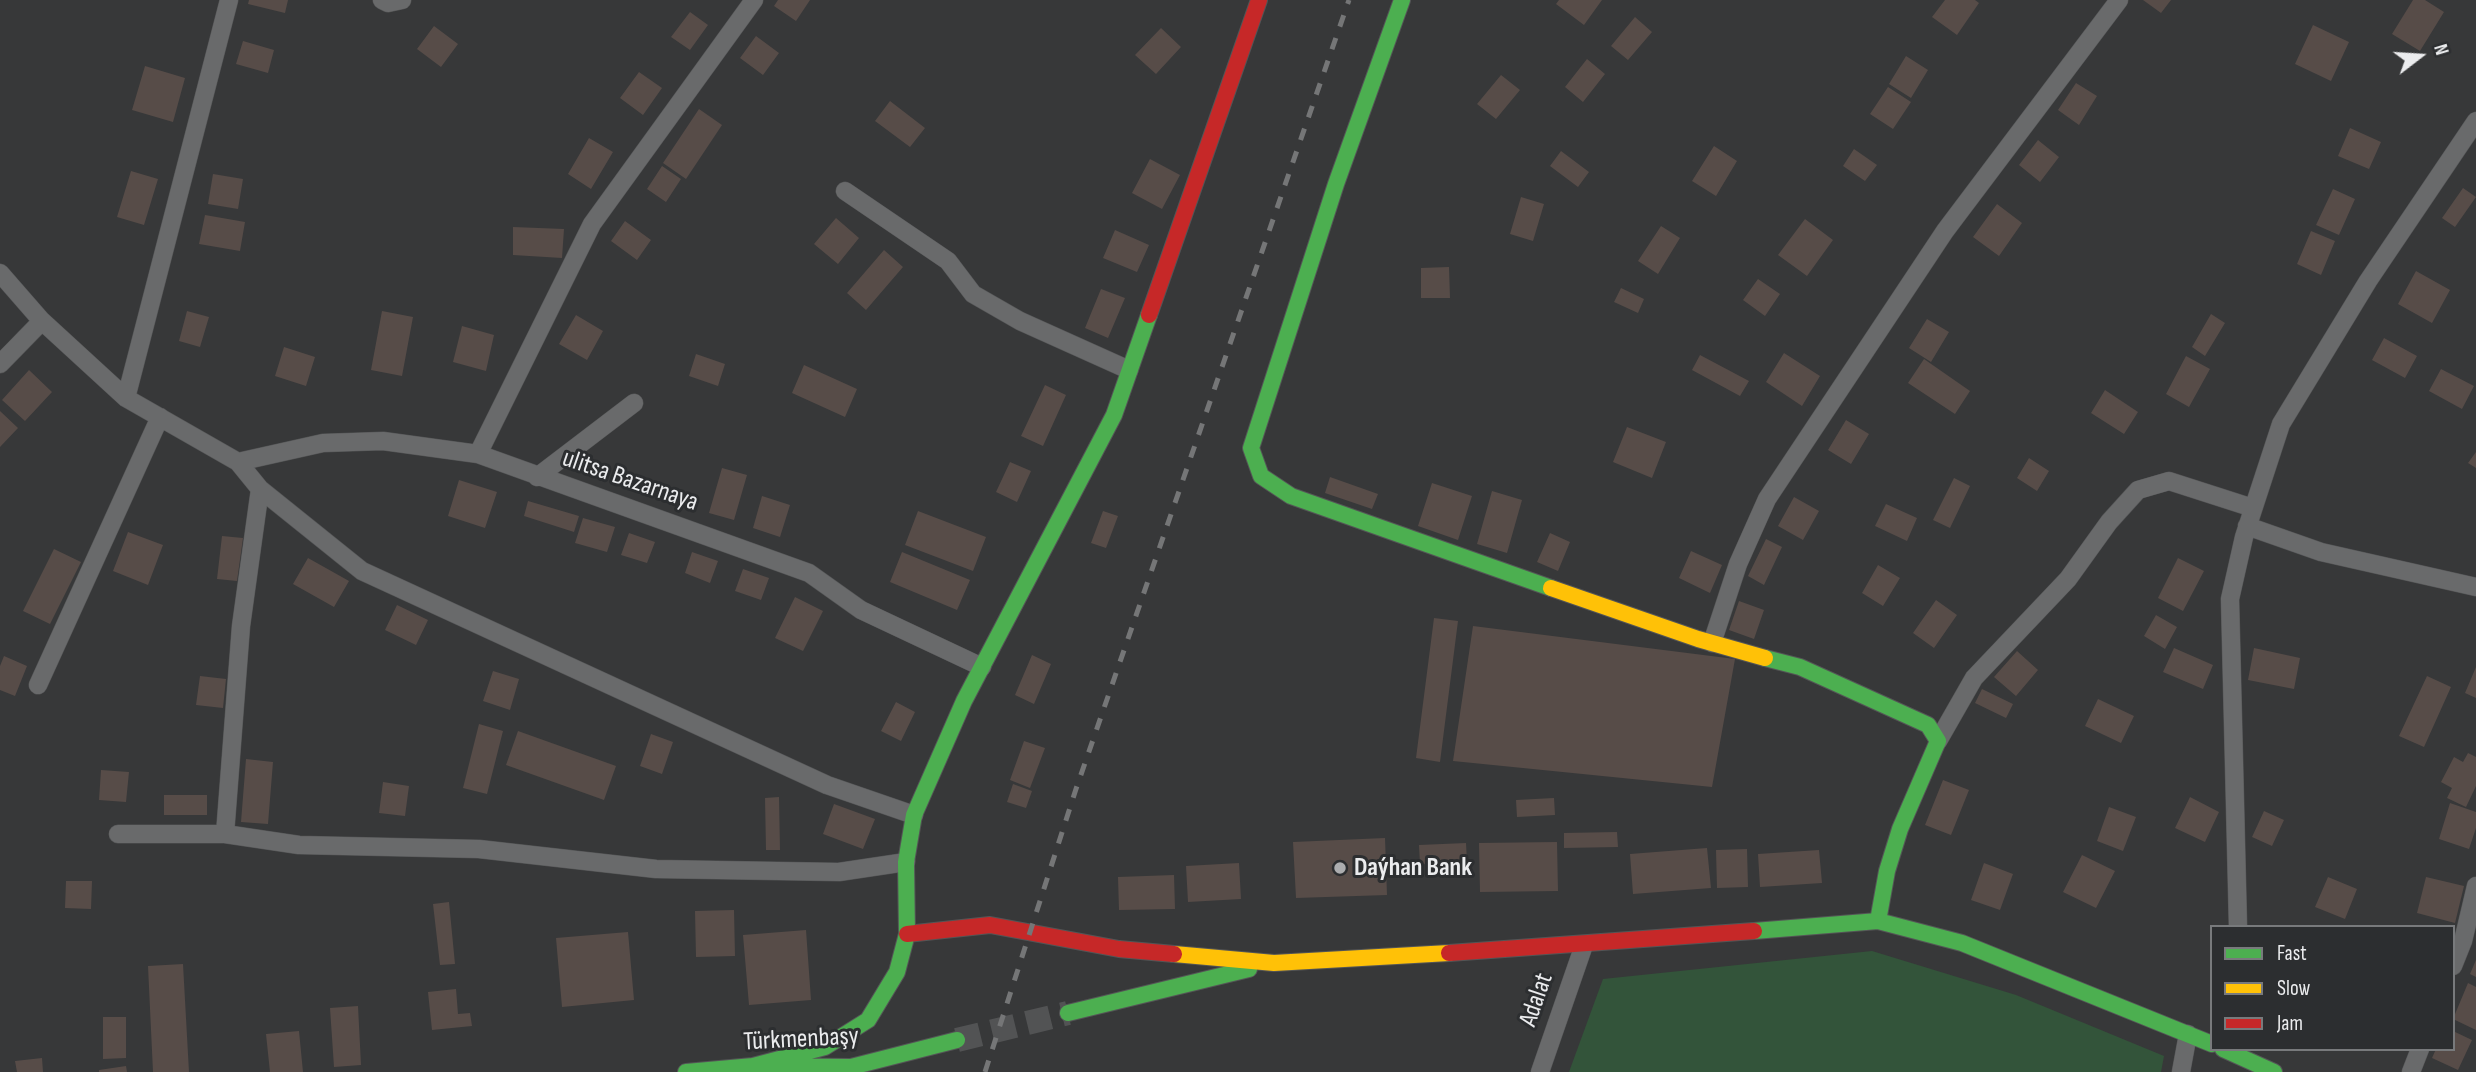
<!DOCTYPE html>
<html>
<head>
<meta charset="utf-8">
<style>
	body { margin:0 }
	#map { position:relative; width:2476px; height:1072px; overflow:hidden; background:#373839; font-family:"Sofia Sans Condensed",sans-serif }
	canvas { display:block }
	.legend { position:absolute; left:2210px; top:925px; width:245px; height:126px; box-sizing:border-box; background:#2c2e30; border:2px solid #787a7c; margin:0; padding:9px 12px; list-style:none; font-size:21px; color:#ebecee }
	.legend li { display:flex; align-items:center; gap:14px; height:35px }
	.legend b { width:35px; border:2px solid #787a7c }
	.north { position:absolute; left:2385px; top:21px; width:70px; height:70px; -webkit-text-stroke:5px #2c2e30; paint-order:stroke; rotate:73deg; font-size:19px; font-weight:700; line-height:28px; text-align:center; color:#ebecee }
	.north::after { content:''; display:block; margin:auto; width:24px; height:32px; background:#ebecee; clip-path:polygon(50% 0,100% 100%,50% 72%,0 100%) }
</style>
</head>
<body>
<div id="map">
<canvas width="2476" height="1072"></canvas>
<ul class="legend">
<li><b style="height:9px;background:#4caf50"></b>Fast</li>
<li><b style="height:9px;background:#ffc107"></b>Slow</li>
<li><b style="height:9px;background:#c62828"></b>Jam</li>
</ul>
<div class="north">N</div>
</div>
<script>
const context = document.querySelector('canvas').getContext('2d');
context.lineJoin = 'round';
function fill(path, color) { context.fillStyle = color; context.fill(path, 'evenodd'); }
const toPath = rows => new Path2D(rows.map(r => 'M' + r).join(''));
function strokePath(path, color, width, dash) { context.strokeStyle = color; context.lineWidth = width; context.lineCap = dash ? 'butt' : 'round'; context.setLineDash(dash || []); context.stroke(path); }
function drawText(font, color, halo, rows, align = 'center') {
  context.font = font + ' "Sofia Sans Condensed",sans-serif'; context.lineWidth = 6; context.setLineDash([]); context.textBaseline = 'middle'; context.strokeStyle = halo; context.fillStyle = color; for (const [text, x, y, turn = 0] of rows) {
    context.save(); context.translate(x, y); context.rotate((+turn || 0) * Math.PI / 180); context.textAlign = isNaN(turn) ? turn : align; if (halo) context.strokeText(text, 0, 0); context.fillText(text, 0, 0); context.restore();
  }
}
fill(toPath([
	[1872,951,2016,995,2164,1056,2161,1072,1569,1072,1603,979]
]), '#33543a');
fill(toPath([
	[249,0,288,0,285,13,248,4],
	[778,0,810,0,796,21,774,6],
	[1559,0,1602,0,1584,25,1556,4],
	[1945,0,1975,0,1979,3,1957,35,1932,17],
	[2143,0,2171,0,2161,13],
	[2413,0,2425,0,2444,12,2420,51,2392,34],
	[690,12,708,25,690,50,671,37],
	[1635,17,1652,32,1628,60,1611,46],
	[2313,25,2349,42,2331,81,2295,64],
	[434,26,458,44,441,67,417,49],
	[1161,28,1181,47,1156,74,1135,55],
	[756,36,779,53,763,75,740,58],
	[243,41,274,50,268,73,236,64],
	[1906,56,1928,70,1911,98,1889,84],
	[1587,59,1605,74,1583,102,1565,87],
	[145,66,185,78,173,122,132,110],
	[639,72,662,88,643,115,620,98],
	[1501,75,1520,90,1496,119,1477,104],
	[2076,83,2097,96,2079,125,2058,110],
	[1888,87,1911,102,1893,129,1870,114],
	[890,101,925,128,910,147,875,121],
	[699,109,722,125,686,179,663,163],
	[2350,128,2381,142,2369,169,2338,156],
	[589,138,613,152,591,189,568,174],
	[2038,140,2059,157,2040,182,2019,165],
	[1714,146,1737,161,1716,196,1692,181],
	[1854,149,1877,165,1865,181,1843,166],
	[1561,151,1589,172,1578,187,1550,166],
	[1150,159,1180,175,1162,209,1132,193],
	[662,166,681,179,666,202,647,189],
	[131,171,158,179,144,225,117,217],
	[213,174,243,179,238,209,208,204],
	[2463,188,2476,197,2455,227,2442,218],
	[2333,189,2355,199,2339,235,2316,225],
	[1521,197,1544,204,1533,241,1510,234],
	[1997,204,2022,223,1999,256,1973,237],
	[205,215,245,222,240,251,199,244],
	[836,218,859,238,838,264,814,244],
	[1805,219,1833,240,1807,276,1778,255],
	[625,221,651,240,637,260,611,241],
	[1661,226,1680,238,1658,274,1638,261],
	[513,227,564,229,562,258,513,255],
	[1115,230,1149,245,1137,272,1103,258],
	[2311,231,2335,241,2321,275,2297,264],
	[884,250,903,267,866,310,847,293],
	[1449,267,1450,298,1421,298,1421,268],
	[2416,271,2450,290,2432,323,2398,304],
	[1758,279,1780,294,1765,316,1743,300],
	[1621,288,1644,299,1638,313,1614,302],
	[1101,289,1125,298,1108,338,1085,328],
	[187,311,209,317,200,347,179,341],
	[382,311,413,317,402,376,371,370],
	[2211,314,2225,323,2205,356,2192,347],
	[576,315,603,331,587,360,559,344],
	[1927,319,1949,332,1931,362,1909,348],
	[462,326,494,335,486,371,453,362],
	[2384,338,2417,356,2405,378,2372,360],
	[284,347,315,357,306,386,275,376],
	[1784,353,1820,376,1802,406,1766,382],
	[696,354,725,364,718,386,689,376],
	[1700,355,1749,381,1740,396,1692,370],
	[2186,356,2210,369,2189,407,2166,394],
	[1924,359,1970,391,1955,414,1908,383],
	[804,365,857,389,845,417,792,393],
	[2441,369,2474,386,2462,409,2429,391],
	[29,370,52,392,25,421,2,400],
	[1045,385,1066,395,1043,446,1021,436],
	[2105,390,2138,412,2124,434,2091,413],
	[0,411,18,428,0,447],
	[1846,420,1869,434,1851,464,1828,450],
	[1627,427,1666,442,1652,478,1613,462],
	[2476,452,2476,468,2468,463],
	[2029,458,2049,471,2037,491,2017,478],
	[1010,462,1031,471,1017,502,996,492],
	[722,468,747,475,734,520,709,513],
	[1330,477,1378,494,1372,509,1325,493],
	[1954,478,1970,486,1950,528,1933,520],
	[459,480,497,492,485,528,448,516],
	[1432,483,1472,496,1458,540,1418,526],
	[1492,491,1522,500,1507,553,1477,544],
	[762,496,790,505,780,537,753,528],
	[1794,497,1819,511,1803,540,1778,526],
	[528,501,579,516,574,532,524,516],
	[1886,504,1917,518,1907,541,1875,526],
	[918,511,986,537,973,571,905,545],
	[1103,511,1118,516,1106,548,1091,543],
	[583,518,615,527,607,552,575,543],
	[128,532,163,545,148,585,113,571],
	[629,533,655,542,647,563,621,555],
	[1550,533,1570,542,1558,571,1537,562],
	[222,536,243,538,237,581,217,579],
	[1766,539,1782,547,1764,585,1748,576],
	[54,549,81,562,50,624,23,611],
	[1691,551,1722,565,1710,593,1679,578],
	[692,552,718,561,710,583,685,573],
	[902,552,970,580,957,610,890,582],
	[308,558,349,581,334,607,293,584],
	[2178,558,2204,571,2183,611,2158,598],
	[1878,565,1900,578,1883,606,1862,593],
	[743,569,769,578,761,600,735,591],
	[795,597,823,611,803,651,775,638],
	[1936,600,1957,615,1934,648,1913,633],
	[1739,601,1764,610,1754,639,1729,630],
	[397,605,428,620,416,645,385,630],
	[2156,615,2177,627,2165,649,2144,636],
	[1434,618,1458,621,1440,762,1416,758],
	[1473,626,1735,659,1712,787,1453,761],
	[2174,648,2213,665,2203,689,2163,672],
	[2254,648,2300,658,2294,689,2248,680],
	[2017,651,2038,670,2016,696,1994,677],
	[1032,655,1051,664,1034,704,1015,695],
	[4,656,27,666,15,696,0,690,0,666],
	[2476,667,2476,698,2465,693],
	[493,671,519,679,510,710,483,701],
	[200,676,226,679,223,708,196,705],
	[2427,676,2451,687,2424,747,2399,736],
	[1982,689,2013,704,2006,718,1975,703],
	[2098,699,2134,716,2121,743,2085,726],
	[896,702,915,712,901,741,881,731],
	[479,724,503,731,487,794,463,788],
	[518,731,616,766,604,800,506,765],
	[651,734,673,742,662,774,640,766],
	[1024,741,1045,748,1030,788,1010,780],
	[2468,753,2476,757,2476,786,2466,807,2447,798,2452,788,2441,782,2454,757,2463,762],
	[246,759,273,762,268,824,241,822],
	[101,770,129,772,126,802,99,800],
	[1943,780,1969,790,1951,835,1925,825],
	[383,782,409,786,405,816,379,813],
	[1013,784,1032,791,1026,808,1007,802],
	[164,795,207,795,207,815,164,815],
	[779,797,780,850,766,850,765,798],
	[2190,797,2219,812,2205,842,2175,828],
	[1554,798,1555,815,1517,817,1516,800],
	[2450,803,2476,812,2476,828,2469,849,2439,839],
	[834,804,875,819,863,849,823,834],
	[2109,807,2136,817,2123,851,2097,841],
	[2264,811,2284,820,2272,846,2252,837],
	[1617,832,1618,847,1564,848,1564,833],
	[1385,838,1387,895,1296,898,1293,842],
	[1557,842,1558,891,1480,892,1479,843],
	[1466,843,1467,862,1420,864,1419,845],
	[1707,848,1711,888,1633,894,1630,854],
	[1747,849,1748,887,1717,888,1716,850],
	[1819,850,1822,883,1760,887,1758,854],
	[2082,855,2115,871,2096,908,2063,892],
	[1239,863,1241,899,1188,902,1186,866],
	[1984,863,2013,874,2000,910,1971,900],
	[1174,875,1175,909,1119,910,1118,877],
	[2328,877,2357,889,2345,919,2315,907],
	[2426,877,2464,886,2455,923,2417,913],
	[66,881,92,881,91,909,65,908],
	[449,902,455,964,440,965,433,904],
	[734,910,735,956,696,957,695,911],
	[806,930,811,1000,749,1005,743,935],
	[628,932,634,1000,562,1007,556,938],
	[2476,960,2476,977,2470,974],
	[183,964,189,1072,153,1072,148,966],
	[2468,983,2476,987,2476,1030,2453,1019],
	[456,989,458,1014,470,1013,472,1026,432,1030,428,992],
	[358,1006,361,1065,334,1067,330,1008],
	[103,1017,126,1017,126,1058,103,1059],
	[299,1031,303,1072,270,1072,266,1034],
	[2453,1031,2472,1040,2458,1070,2432,1058,2436,1049,2453,1049],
	[42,1058,43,1072,17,1072,15,1061],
	[126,1066,127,1072,99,1072,99,1070]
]), '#574c48');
strokePath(toPath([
	[957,1040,1068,1013]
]), '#525354', 24, [24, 12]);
const street = toPath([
	[382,0,388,3,402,0],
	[845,191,948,261,973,294,1020,321,1129,370],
	[0,273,41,320,126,398,238,462,260,489,362,571,827,785,914,815],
	[0,364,42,321],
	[126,398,229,0],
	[478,454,592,224,754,0],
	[238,462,323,443,383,441,478,454,809,573,861,610,982,667],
	[537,477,634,403],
	[2247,526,2321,552,2476,587],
	[1712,643,1738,564,1767,499,1945,231,2119,0],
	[38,685,160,417],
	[1938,741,1974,678,2068,579,2109,522,2138,490,2169,481,2253,508],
	[118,834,225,834,299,845,479,849,656,869,839,872,906,862],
	[225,834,241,626,260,489],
	[2238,927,2230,599,2244,537,2281,424,2368,281,2476,121],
	[2453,966,2463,941,2476,886],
	[1540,1072,1584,945],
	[2181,1072,2188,1034],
	[2411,1072,2420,1049]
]);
const fast = toPath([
	[1402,0,1336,184,1251,448,1261,476,1291,496,1551,588],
	[1765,658,1800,667,1928,725,1938,741,1900,829,1887,871,1878,921],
	[1754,931,1878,921,1962,943,2212,1044],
	[1068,1013,1249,969],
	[2223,1049,2274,1072],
	[753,1066,825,1047,868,1020,897,972,907,934,906,862,914,815,964,701,1114,415,1149,315],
	[686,1072,753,1066,851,1067,957,1040]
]);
const slow = toPath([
	[1551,588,1698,639,1765,658],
	[1174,954,1274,963,1449,953]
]);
const jam = toPath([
	[1149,315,1259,0],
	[907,934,990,925,1119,949,1174,954],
	[1449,953,1754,931]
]);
strokePath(street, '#545556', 19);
strokePath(fast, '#545556', 18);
strokePath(slow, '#545556', 18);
strokePath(jam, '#545556', 18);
strokePath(street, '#696a6b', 18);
strokePath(fast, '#4caf50', 16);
strokePath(slow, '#ffc107', 16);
strokePath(jam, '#c62828', 16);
strokePath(toPath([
	[985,1072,1076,789,1349,0]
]), '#757677', 5, [12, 12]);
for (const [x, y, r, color] of [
	[1340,868,7,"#acadaf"]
]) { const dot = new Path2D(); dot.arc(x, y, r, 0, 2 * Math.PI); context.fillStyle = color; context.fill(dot); strokePath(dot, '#2c2e30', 2.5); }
drawText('26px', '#ebecee', '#2c2e30', [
	["ulitsa Bazarnaya",630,481,19],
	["Adalat",1537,1000,-71],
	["Türkmenbaşy",801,1040,-3]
]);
drawText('bold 26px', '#ebecee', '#2c2e30', [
	["Daýhan Bank",1354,868]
], 'left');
</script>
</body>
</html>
